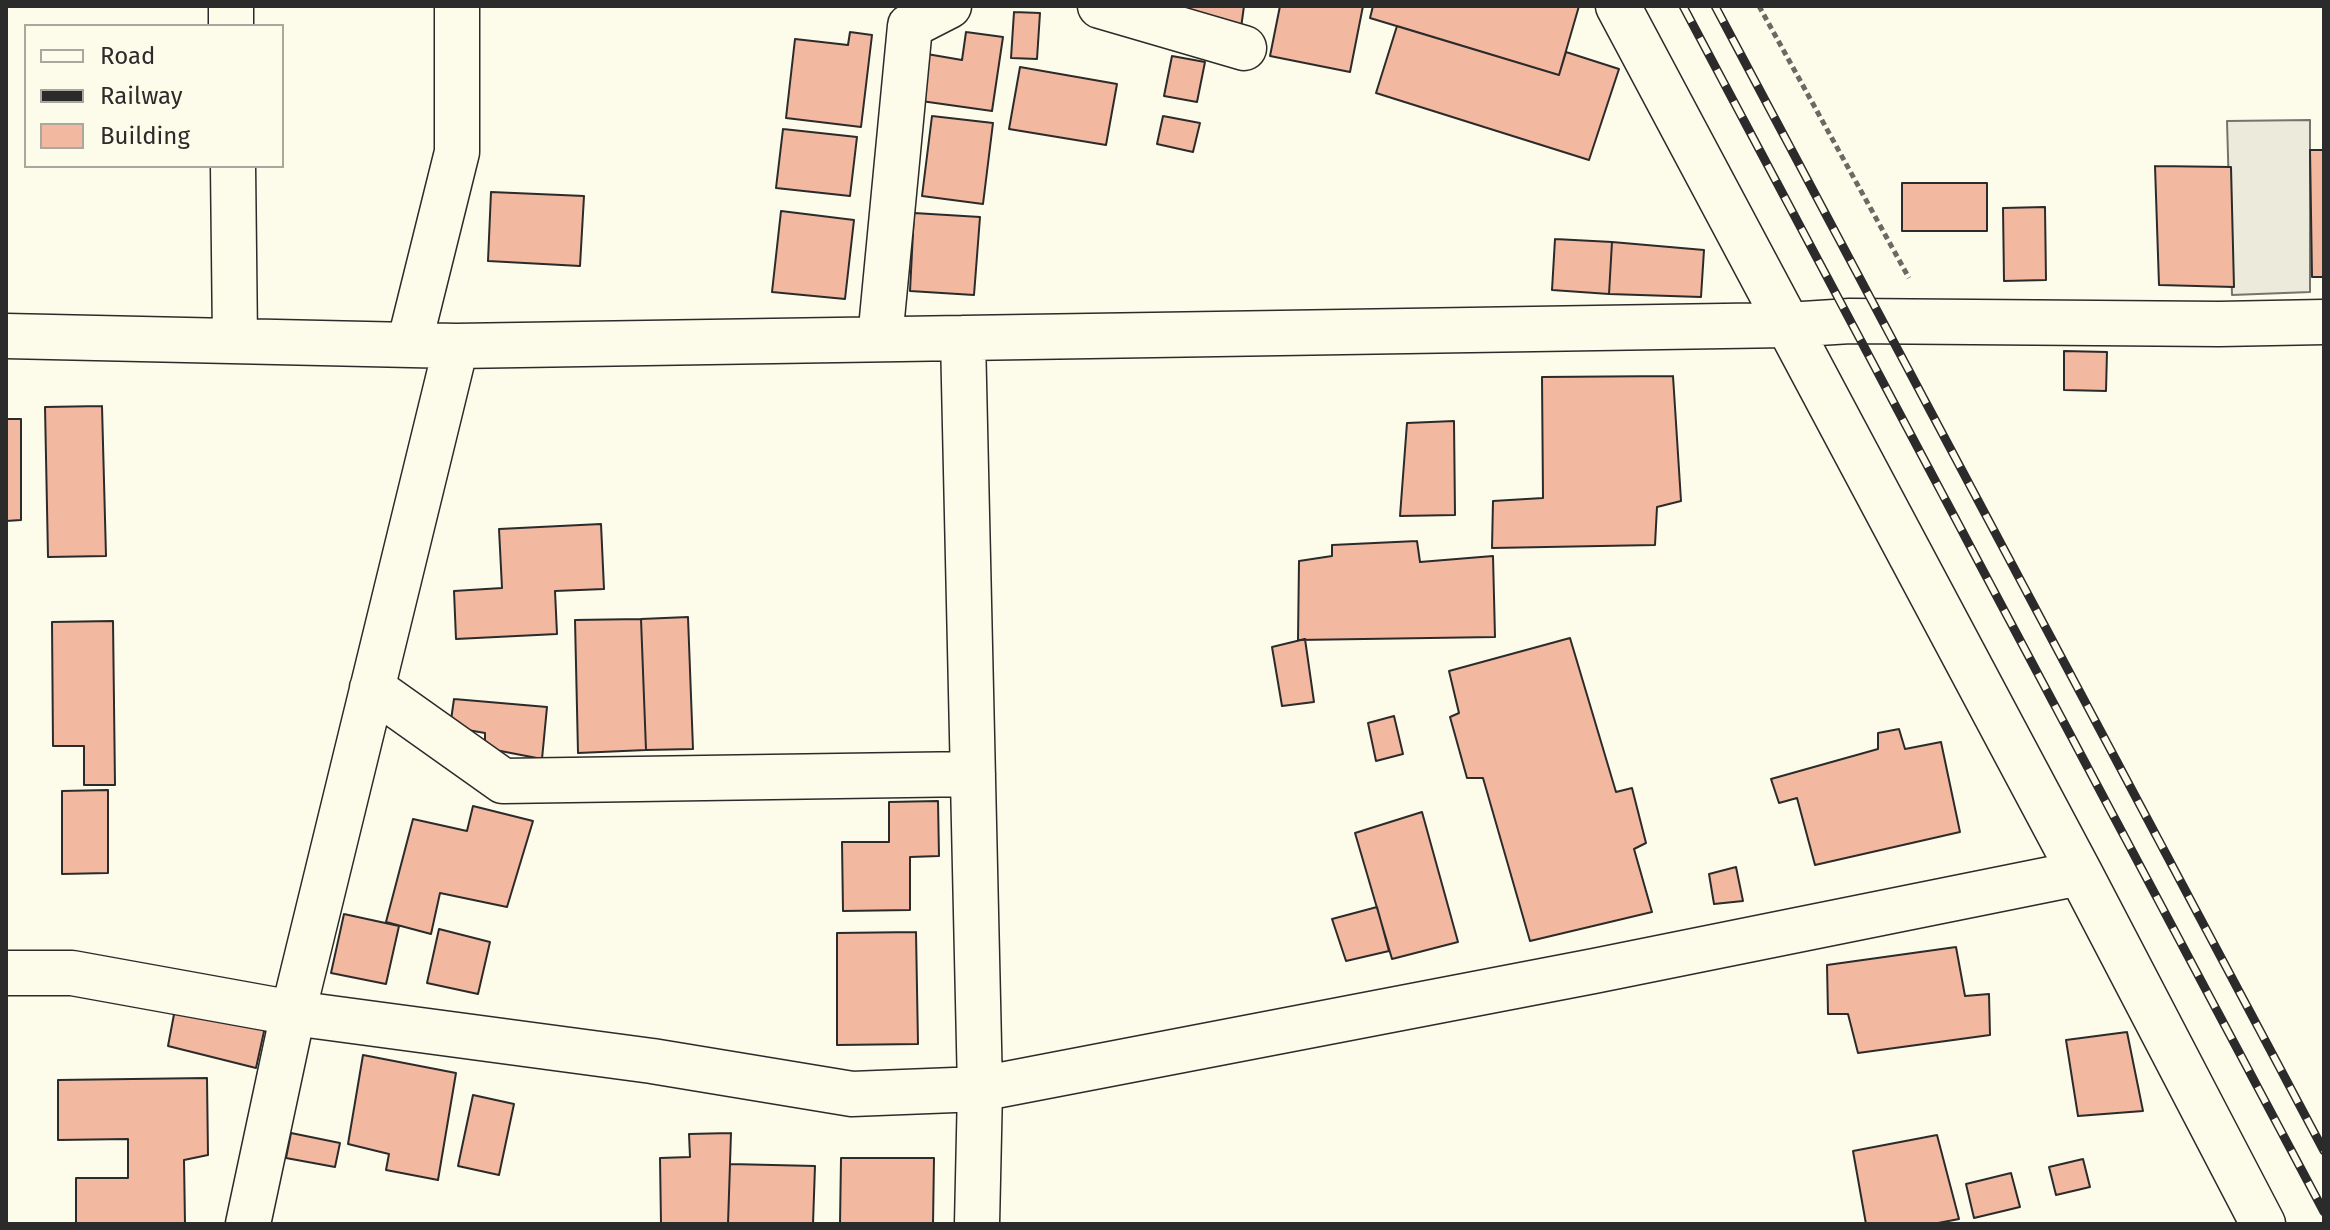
<!DOCTYPE html>
<html>
<head>
<meta charset="utf-8">
<style>
	body { margin:0 }
	#map { position:relative; width:2330px; height:1230px; overflow:hidden; background:#fdfbea; font-family:"Fira Sans",sans-serif }
	canvas { display:block }
	.frame { position:absolute; inset:0; border:8px solid #2b2b2b; pointer-events:none }
	.legend { position:absolute; left:24px; top:24px; width:260px; height:144px; box-sizing:border-box; background:#fdfbea; border:2px solid #a9a89e; margin:0; padding:10px 14px; list-style:none; font-size:24px; color:#2b2b2b }
	.legend li { display:flex; align-items:center; gap:16px; height:40px }
	.legend b { width:40px; border:2px solid #a9a89e }
</style>
</head>
<body>
<div id="map">
<canvas width="2330" height="1230"></canvas>
<div class="frame"></div>
<ul class="legend">
<li><b style="height:10px;background:#fdfbea"></b>Road</li>
<li><b style="height:10px;background:#2b2b2b"></b>Railway</li>
<li><b style="height:22px;background:#f2b8a0"></b>Building</li>
</ul>
</div>
<script>
const context = document.querySelector('canvas').getContext('2d');
context.lineJoin = 'round';
function fill(path, color) { context.fillStyle = color; context.fill(path, 'evenodd'); }
const toPath = rows => new Path2D(rows.map(r => 'M' + r).join(''));
function strokePath(path, color, width, dash) { context.strokeStyle = color; context.lineWidth = width; context.lineCap = dash ? 'butt' : 'round'; context.setLineDash(dash || []); context.stroke(path); }
const parking = toPath([
	[2310,120,2310,292,2232,295,2227,121,2310,120]
]);
fill(parking, '#eceadb');
strokePath(parking, '#74746e', 2);
const building = toPath([
	[1153,6,1244,6,1241,28,1153,6],
	[1280,6,1363,6,1350,72,1270,56,1280,6],
	[1373,6,1579,6,1559,75,1370,18,1373,6],
	[1014,12,1040,13,1037,59,1011,58,1014,12],
	[1397,26,1559,75,1566,52,1619,69,1589,160,1376,93,1397,26],
	[850,32,872,35,861,127,786,118,795,39,848,45,850,32],
	[966,32,1003,37,992,111,914,100,921,53,962,60,966,32],
	[1172,56,1205,62,1197,102,1164,96,1172,56],
	[1020,67,1117,84,1106,145,1009,129,1020,67],
	[932,116,993,123,983,204,922,196,932,116],
	[1163,116,1200,123,1193,152,1157,144,1163,116],
	[783,129,857,137,850,196,776,188,783,129],
	[2310,150,2324,150,2324,277,2312,277,2310,150],
	[2155,166,2231,167,2234,287,2159,285,2155,166],
	[1902,183,1987,183,1987,231,1902,231,1902,183],
	[491,192,584,196,580,266,488,261,491,192],
	[2045,207,2046,280,2004,281,2003,208,2045,207],
	[781,211,854,220,845,299,772,292,781,211],
	[914,213,980,217,974,295,910,291,914,213],
	[1555,239,1612,242,1609,294,1552,290,1555,239],
	[1612,242,1704,250,1701,297,1609,294,1612,242],
	[2064,351,2107,352,2106,391,2064,390,2064,351],
	[1673,376,1681,501,1657,507,1655,545,1492,548,1493,501,1543,498,1542,377,1673,376],
	[102,406,106,556,48,557,45,407,102,406],
	[6,419,21,419,21,520,6,521,6,419],
	[1454,421,1455,515,1400,516,1407,423,1454,421],
	[601,524,604,589,555,591,557,634,456,639,454,591,502,588,499,529,601,524],
	[1417,541,1420,562,1493,556,1495,637,1298,640,1299,561,1332,556,1332,545,1417,541],
	[688,617,693,749,646,750,641,619,688,617],
	[641,619,646,750,578,753,575,620,641,619],
	[113,621,115,785,84,785,84,746,53,746,52,622,113,621],
	[1570,638,1616,792,1632,788,1646,843,1634,849,1652,912,1530,941,1483,778,1467,778,1450,717,1459,713,1449,671,1570,638],
	[1305,639,1314,702,1282,706,1272,647,1305,639],
	[454,699,547,707,542,759,485,748,485,733,450,727,454,699],
	[1394,716,1403,754,1376,761,1368,723,1394,716],
	[1899,729,1905,749,1941,742,1960,832,1815,865,1797,798,1779,803,1771,779,1878,749,1878,733,1899,729],
	[108,790,108,873,62,874,62,791,108,790],
	[938,801,939,856,910,857,910,910,843,911,842,842,889,842,889,802,938,801],
	[473,806,533,821,507,907,440,893,431,934,386,922,413,819,467,831,473,806],
	[1422,812,1458,942,1392,959,1355,833,1422,812],
	[1736,867,1743,901,1714,904,1709,874,1736,867],
	[1377,907,1389,951,1346,961,1332,919,1377,907],
	[344,914,399,926,386,984,331,973,344,914],
	[439,929,490,942,478,994,427,983,439,929],
	[916,932,918,1044,837,1045,837,933,916,932],
	[1956,947,1965,996,1989,994,1990,1035,1858,1053,1848,1014,1828,1014,1827,965,1956,947],
	[175,1009,265,1027,256,1068,168,1046,175,1009],
	[2127,1032,2143,1111,2078,1116,2066,1040,2127,1032],
	[363,1055,456,1073,438,1180,386,1170,389,1154,348,1144,363,1055],
	[207,1078,208,1155,184,1160,185,1224,76,1224,76,1178,128,1178,128,1139,58,1140,58,1080,207,1078],
	[473,1095,514,1104,499,1175,458,1166,473,1095],
	[291,1133,340,1143,335,1167,286,1158,291,1133],
	[731,1133,728,1224,661,1224,660,1158,690,1157,689,1134,731,1133],
	[1937,1135,1959,1219,1933,1224,1866,1224,1853,1151,1937,1135],
	[841,1158,934,1158,933,1224,840,1224,841,1158],
	[2083,1159,2090,1187,2056,1195,2049,1167,2083,1159],
	[730,1164,815,1166,813,1224,728,1224,730,1164],
	[2011,1173,2020,1207,1974,1218,1966,1184,2011,1173]
]);
fill(building, '#f2b8a0');
strokePath(building, '#2b2b2b', 2);
const minor = toPath([
	[231,6,231,26],
	[1100,6,1244,48],
	[1618,6,2080,873,2263,1224],
	[233,166,235,340],
	[6,336,456,346,1787,325,1850,321,2219,324,2324,322],
	[963,338,980,1089,977,1224],
	[880,339,910,26,949,6],
	[409,345,457,152,457,6],
	[372,688,503,781,973,774],
	[6,973,72,973,293,1013,652,1061,852,1094,980,1089,1594,971,2080,873],
	[248,1224,293,1013,456,346]
]);
strokePath(minor, '#2b2b2b', 47);
strokePath(toPath([
	[1759,6,1909,278]
]), '#6a6964', 5, [6, 4]);
strokePath(minor, '#fdfbea', 44);
const rail = toPath([
	[1683,6,2324,1212],
	[1715,6,2324,1151]
]);
strokePath(rail, '#2b2b2b', 9);
strokePath(rail, '#fdfbea', 6, [18]);
</script>
</body>
</html>
